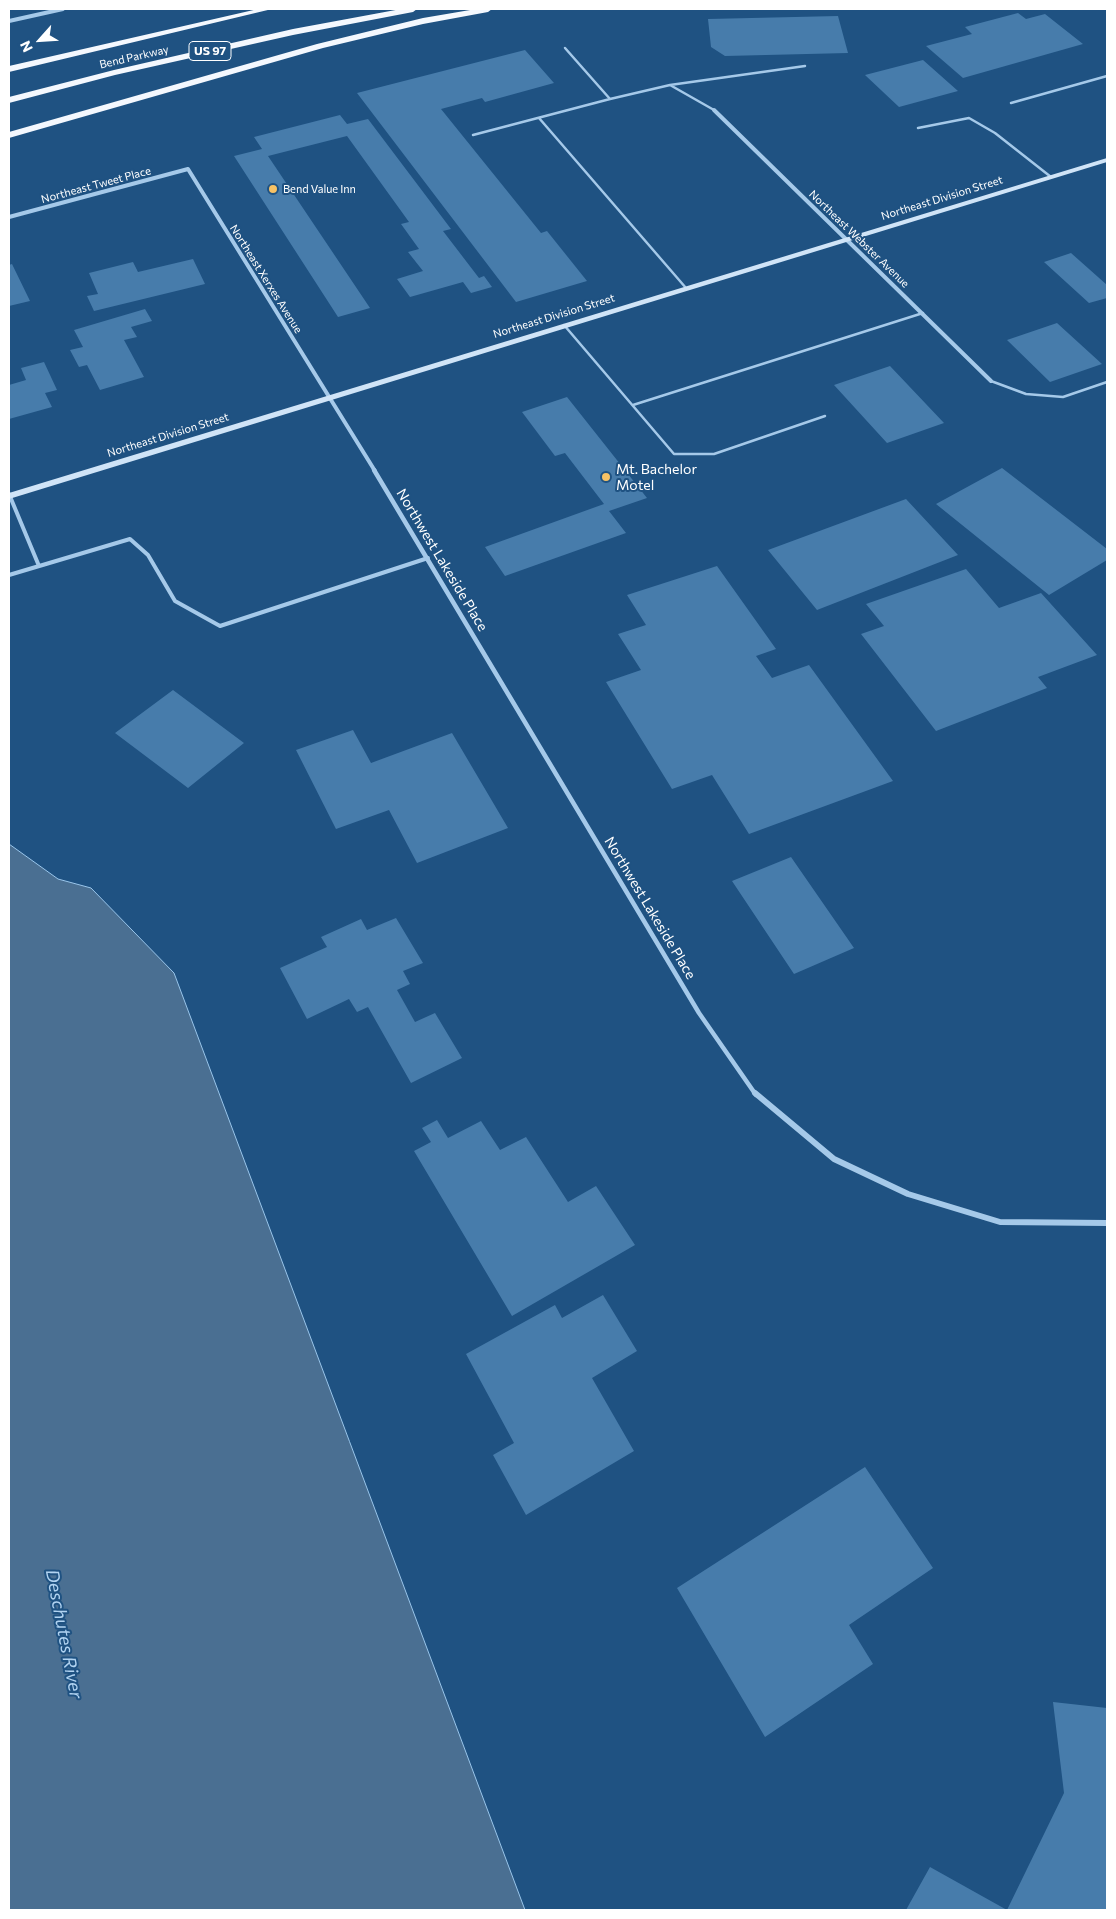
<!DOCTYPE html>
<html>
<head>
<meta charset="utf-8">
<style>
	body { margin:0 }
	#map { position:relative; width:1116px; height:1919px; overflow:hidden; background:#1f5282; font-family:Commissioner,sans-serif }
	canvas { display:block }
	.frame { position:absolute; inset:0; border:10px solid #fff; pointer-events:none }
	.north { position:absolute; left:15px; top:15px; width:50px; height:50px; -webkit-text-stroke:4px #1f5282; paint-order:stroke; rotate:244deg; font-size:14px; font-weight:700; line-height:20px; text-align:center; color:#fff }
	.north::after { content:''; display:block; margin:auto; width:18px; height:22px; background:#fff; clip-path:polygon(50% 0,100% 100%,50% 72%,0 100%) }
</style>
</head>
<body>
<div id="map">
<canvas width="1116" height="1919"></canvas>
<div class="frame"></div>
<div class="north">N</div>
</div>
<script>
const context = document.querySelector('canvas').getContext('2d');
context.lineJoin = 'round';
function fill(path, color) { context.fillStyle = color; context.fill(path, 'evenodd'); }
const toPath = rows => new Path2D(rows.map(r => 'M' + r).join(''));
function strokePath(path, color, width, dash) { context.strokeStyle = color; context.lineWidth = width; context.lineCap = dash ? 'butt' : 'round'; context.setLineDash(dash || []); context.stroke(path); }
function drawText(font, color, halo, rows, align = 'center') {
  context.font = font + ' Commissioner,sans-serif'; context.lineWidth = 4; context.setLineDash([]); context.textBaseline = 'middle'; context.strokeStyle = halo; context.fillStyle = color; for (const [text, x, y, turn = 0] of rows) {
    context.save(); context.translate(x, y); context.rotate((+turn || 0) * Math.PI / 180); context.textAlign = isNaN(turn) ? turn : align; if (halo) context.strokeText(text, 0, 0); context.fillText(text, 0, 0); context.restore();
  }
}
const water = toPath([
	[9,844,58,879,91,888,174,973,525,1910,9,1910,9,844]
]);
fill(water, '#4a6f92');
strokePath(water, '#99c5ea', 1);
fill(toPath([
	[1018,13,1026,19,1045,14,1083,44,963,78,926,46,972,34,965,27],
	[838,16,848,53,725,56,711,47,708,19],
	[525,50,554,83,485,102,482,98,441,109,541,233,547,231,587,281,516,302,357,93],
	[923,60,958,91,899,107,865,75],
	[340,115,347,124,368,119,451,229,443,231,479,278,484,276,492,287,471,293,463,282,410,297,397,279,423,271,408,252,419,249,401,224,409,222,347,136,268,156,370,308,338,317,234,156,262,149,254,137],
	[1071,253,1107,285,1107,298,1089,303,1044,262],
	[193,259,205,284,94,311,87,296,98,294,89,273,133,262,138,272],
	[12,264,30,301,9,306,9,265],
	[145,309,152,321,131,327,137,337,124,340,144,377,100,390,87,365,79,367,70,350,83,347,74,330],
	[1057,323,1102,364,1050,382,1007,340],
	[44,362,57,390,45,393,52,407,9,419,9,385,26,380,21,368],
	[890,366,944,423,887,443,834,385],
	[567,397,647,498,609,511,626,533,505,576,485,547,604,504,565,453,555,456,522,412],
	[1002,468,1107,549,1107,560,1049,595,936,504],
	[906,499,958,555,817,610,768,550],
	[717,566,776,649,756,656,772,678,809,665,893,781,749,834,712,775,672,789,606,682,641,670,618,634,646,625,627,595],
	[966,569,999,608,1041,593,1097,655,1038,677,1047,688,936,731,861,634,884,626,866,604],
	[173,690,244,743,188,788,115,733],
	[353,730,371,763,452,733,508,828,417,863,389,810,336,829,296,750],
	[791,857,854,948,794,974,732,881],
	[396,918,423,963,403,971,410,984,397,990,415,1022,435,1013,462,1058,411,1083,368,1007,357,1012,349,999,307,1019,280,968,327,947,321,937,361,919,367,930],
	[437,1120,448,1138,481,1121,500,1150,526,1137,568,1202,596,1186,635,1245,512,1316,414,1151,431,1142,422,1128],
	[603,1295,637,1351,592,1378,634,1451,526,1515,493,1455,514,1443,466,1354,555,1305,562,1318],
	[865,1467,933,1568,849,1625,873,1664,765,1737,677,1588],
	[1053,1702,1107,1708,1107,1910,1007,1910,1064,1793],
	[930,1867,1007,1910,906,1910]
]), '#477cab');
strokePath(toPath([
	[670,85,805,66],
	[610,99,670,85,714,110],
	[1011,103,1107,76],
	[539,118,686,288],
	[918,128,969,118,995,133,1051,177],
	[473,135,610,99,565,48],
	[564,325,674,454,714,454,825,416],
	[991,381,1026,394,1063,397,1107,382],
	[633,405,923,313]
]), '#a5c9e9', 2.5);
strokePath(toPath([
	[9,494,39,566],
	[9,575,130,539,148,555,175,601,220,626,428,558]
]), '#a5c9e9', 4);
strokePath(toPath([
	[9,21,63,9],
	[714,110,991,381],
	[9,217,188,169,375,471]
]), '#a5c9e9', 4);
strokePath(toPath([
	[374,470,699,1013,756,1095]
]), '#a5c9e9', 4.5);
strokePath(toPath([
	[755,1093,834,1159,908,1194,1000,1222,1107,1223]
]), '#a5c9e9', 6);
fill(toPath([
	[1107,158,1107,162,9,499,9,493,1107,158]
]), '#d0e4f7');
fill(toPath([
	[258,9,272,9,9,72,9,66,258,9],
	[401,9,417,9,413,12,293,35,115,75,9,103,9,97,114,70,293,29,401,9],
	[476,9,492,9,488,12,423,24,323,48,9,138,9,132,317,44,423,18,476,9]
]), '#f4f8fe');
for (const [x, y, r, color] of [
	[273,189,5,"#f7c265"],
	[606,477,5,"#f7c265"]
]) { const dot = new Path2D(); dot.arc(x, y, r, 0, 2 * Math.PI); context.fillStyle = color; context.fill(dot); strokePath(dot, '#1f5282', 2); }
drawText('11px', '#fff', '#1f5282', [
	["Bend Parkway",134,57,-13],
	["Northeast Tweet Place",96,185,-15],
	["Northeast Division Street",942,198,-17],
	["Northeast Webster Avenue",859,239,44],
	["Northeast Xerxes Avenue",266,279,58],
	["Northeast Division Street",554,316,-17],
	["Northeast Division Street",168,435,-17]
]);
drawText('11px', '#fff', '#1f5282', [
	["Bend Value Inn",283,189]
], 'left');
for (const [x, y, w] of [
	[210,51,42]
]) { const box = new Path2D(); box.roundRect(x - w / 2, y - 9.5, w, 19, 4); context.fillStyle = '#1f5282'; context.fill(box); strokePath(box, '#fff', 1); }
drawText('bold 12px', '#fff', null, [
	["US 97",210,51]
]);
drawText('14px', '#fff', '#1f5282', [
	["Mt. Bachelor",616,469],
	["Motel",616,485]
], 'left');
drawText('14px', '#fff', '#1f5282', [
	["Northwest Lakeside Place",442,560,59],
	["Northwest Lakeside Place",650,908,59]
]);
drawText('italic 18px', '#b1d3f1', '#1f5282', [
	["Deschutes River",64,1634,79]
]);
</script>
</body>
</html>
